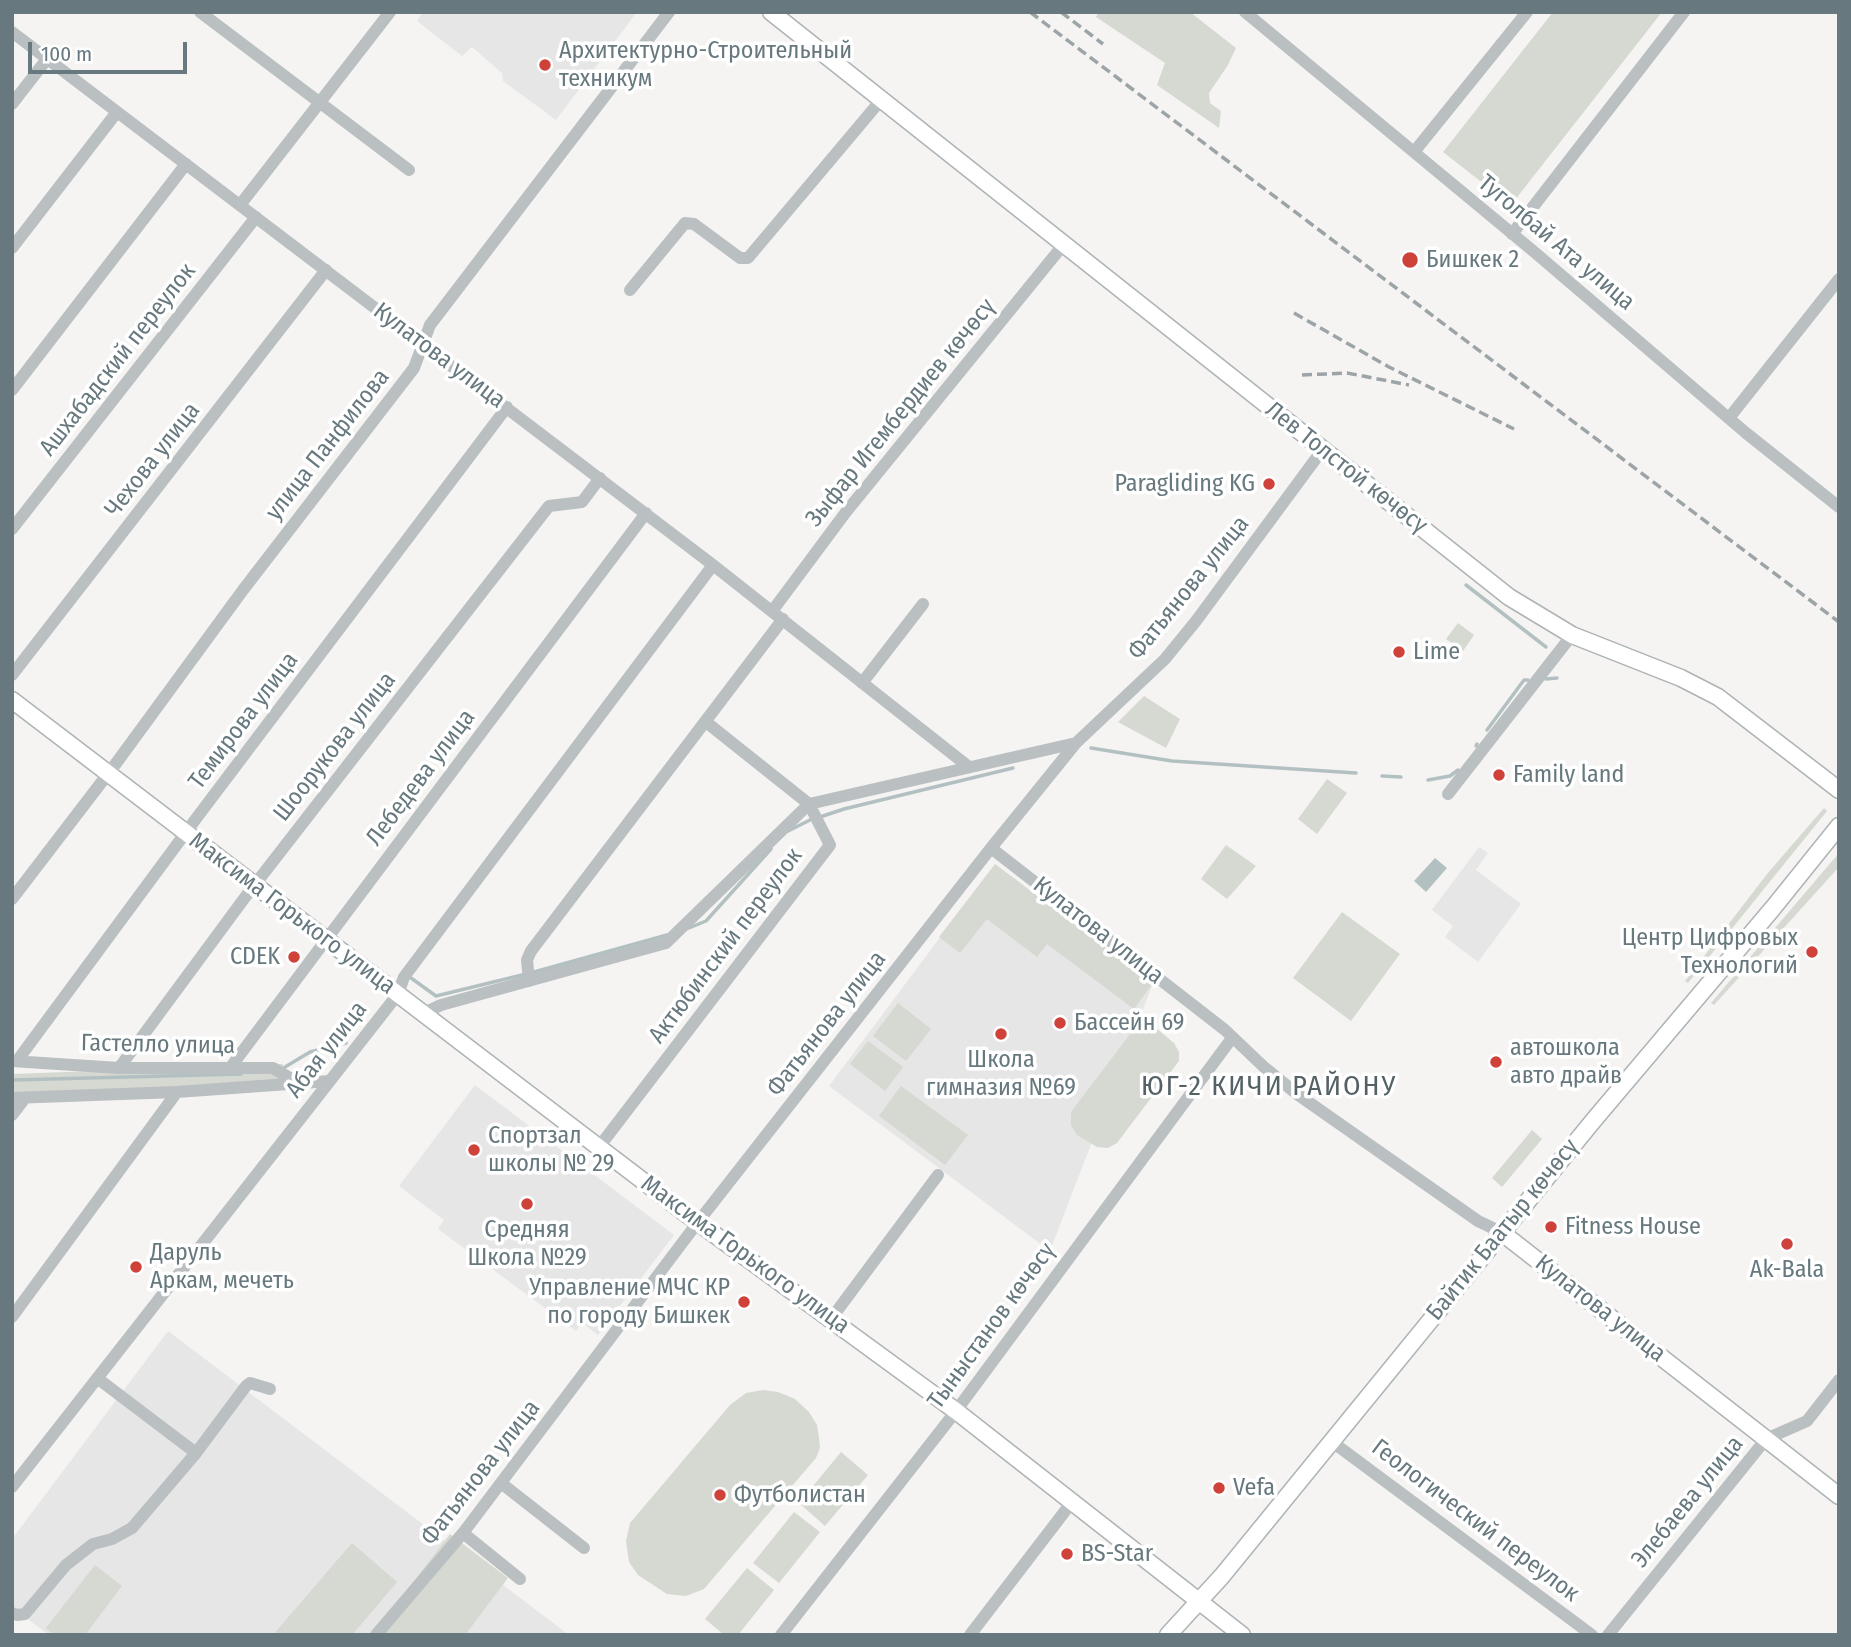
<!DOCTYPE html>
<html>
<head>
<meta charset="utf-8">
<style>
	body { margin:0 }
	#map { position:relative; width:1851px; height:1647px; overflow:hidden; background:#f5f4f2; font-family:"Fira Sans Condensed",sans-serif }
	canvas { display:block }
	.frame { position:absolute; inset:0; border:14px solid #67797f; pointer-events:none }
	.scale { position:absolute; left:28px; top:42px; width:159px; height:32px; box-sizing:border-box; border:4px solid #67797f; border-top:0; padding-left:9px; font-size:21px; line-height:24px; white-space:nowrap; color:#67797f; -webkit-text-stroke:5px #fff; paint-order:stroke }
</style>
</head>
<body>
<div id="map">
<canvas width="1851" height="1647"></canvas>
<div class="frame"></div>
<div class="scale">100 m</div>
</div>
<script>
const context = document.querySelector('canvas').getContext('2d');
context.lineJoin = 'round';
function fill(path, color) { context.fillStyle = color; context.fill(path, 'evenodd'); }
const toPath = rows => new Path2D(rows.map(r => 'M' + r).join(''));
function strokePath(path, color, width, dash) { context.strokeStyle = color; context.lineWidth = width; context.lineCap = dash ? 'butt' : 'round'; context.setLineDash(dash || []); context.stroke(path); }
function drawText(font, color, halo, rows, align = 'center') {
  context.font = font + ' "Fira Sans Condensed",sans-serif'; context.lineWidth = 7; context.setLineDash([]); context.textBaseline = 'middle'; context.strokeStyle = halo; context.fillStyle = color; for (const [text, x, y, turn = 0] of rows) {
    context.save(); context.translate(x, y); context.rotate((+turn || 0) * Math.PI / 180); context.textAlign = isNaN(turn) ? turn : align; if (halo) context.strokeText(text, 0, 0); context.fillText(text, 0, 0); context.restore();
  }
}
fill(toPath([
	[423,12,637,12,556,120,503,81,502,73,472,47,462,56,417,21],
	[1479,847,1488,853,1476,870,1521,904,1478,962,1445,937,1453,926,1432,910],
	[995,864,1153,983,1050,1251,829,1086],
	[475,1085,674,1235,598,1335,582,1323,576,1331,438,1229,444,1220,399,1186],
	[168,1331,569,1635,49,1635,12,1607,12,1539]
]), '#e5e6e5');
fill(toPath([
	[1099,12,1190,12,1236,48,1228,65,1209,93,1210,103,1221,111,1219,128,1157,85,1165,63,1096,17],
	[1553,12,1662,12,1511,205,1443,152],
	[1458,623,1474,635,1463,651,1446,639],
	[1144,696,1180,719,1166,748,1118,722],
	[1327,779,1347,793,1317,834,1298,819],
	[1824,808,1827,811,1688,983,1685,981,1767,874],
	[1226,845,1256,866,1227,899,1201,879],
	[1839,853,1839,867,1714,1005,1711,1003],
	[995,864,1153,983,1134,1009,1047,944,1037,957,987,919,960,953,939,937],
	[1342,912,1400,954,1351,1021,1293,978],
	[898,1003,931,1029,906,1061,873,1036],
	[1145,1027,1157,1029,1174,1043,1179,1052,1179,1061,1117,1143,1108,1148,1097,1147,1077,1135,1071,1125,1071,1112,1134,1029],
	[868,1041,903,1067,885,1091,850,1064],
	[283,1064,284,1083,12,1093,12,1074],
	[901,1086,968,1135,945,1165,879,1116],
	[1532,1130,1542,1139,1502,1187,1492,1178],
	[763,1390,778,1392,795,1399,809,1412,817,1425,819,1438,820,1448,816,1458,704,1589,686,1596,667,1594,638,1575,629,1562,626,1541,630,1523,730,1405,746,1393],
	[841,1452,868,1475,825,1526,799,1503],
	[794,1512,820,1532,779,1583,753,1563],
	[450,1534,508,1578,465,1635,373,1635],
	[352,1543,397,1582,352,1635,273,1635],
	[95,1565,122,1586,85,1635,54,1635,46,1628],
	[747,1568,774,1590,738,1635,724,1635,705,1619]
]), '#d5d9d1');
fill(toPath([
	[1435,858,1447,868,1426,892,1414,881]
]), '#b3c0c2');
strokePath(toPath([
	[1466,585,1546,647],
	[1546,679,1557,678],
	[1487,730,1524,680,1528,680],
	[1476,746,1477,744],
	[1091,748,1172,761,1356,773],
	[1382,776,1401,777],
	[1428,780,1450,776,1458,770],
	[820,817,844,809,1013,768],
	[788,831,812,819],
	[689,928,706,921,771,849],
	[534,972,667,935],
	[411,978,436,996,522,975],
	[285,1067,310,1052,346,1043],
	[12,1080,241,1074]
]), '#b3c0c2', 3.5);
const major = toPath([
	[771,12,1509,597,1572,635,1681,678,1718,697,1839,790],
	[12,700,685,1213,956,1411,1242,1635],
	[1501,1232,1839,1496],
	[1168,1635,1222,1576,1593,1121,1773,908,1839,826]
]);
strokePath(major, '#aeb3b5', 19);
strokePath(toPath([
	[200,12,409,170],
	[1245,12,1532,250,1746,433,1839,507],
	[12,32,713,565,969,767],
	[12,104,47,59],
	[1414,152,1527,12],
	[240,205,390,12],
	[1512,234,1684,12],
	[12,248,117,112],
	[630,290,685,223,694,224,740,258,748,258,881,100],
	[12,390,186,164],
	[1729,418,1839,279],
	[12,529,256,217],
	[773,610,846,512,1064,244],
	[12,675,326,270],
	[862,683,923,604],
	[1448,794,1572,635],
	[991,848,1225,1030,1265,1068,1297,1094,1478,1221,1501,1232],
	[12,899,117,762,243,590,414,368,430,325,669,12],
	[529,981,527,960,531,951,783,619],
	[422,1014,441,1005,666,943,809,804,1076,743],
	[12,1061,119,1068,273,1068,298,1083],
	[17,1061,195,820,507,407],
	[119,1068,246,896,549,506,582,502,600,478],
	[230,1068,646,513],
	[12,1098,177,1092,330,1081],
	[12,1115,25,1098],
	[599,1147,830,845,809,804,706,722],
	[12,1317,177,1092],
	[831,1319,938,1175],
	[1331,1441,1592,1635],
	[196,1453,246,1386,250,1383,270,1389],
	[501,1483,584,1548],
	[12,1487,398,994,404,977,713,565],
	[463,1533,520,1579],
	[12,1613,17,1615,25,1614,66,1565,93,1544,112,1539,132,1528,196,1453,97,1378],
	[376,1635,463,1533,698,1222,991,848,1076,743,1165,659,1196,621,1323,449],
	[781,1635,956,1411,1232,1038],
	[970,1635,1072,1502],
	[1608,1635,1766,1439,1807,1421,1839,1380]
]), '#babfc1', 12);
strokePath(major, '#fff', 16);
strokePath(toPath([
	[1030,12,1839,622],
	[1061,12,1103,44],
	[1294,313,1389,367,1514,429],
	[1302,375,1347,373,1409,385]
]), '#9ca4a7', 3.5, [10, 5]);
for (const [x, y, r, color] of [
	[545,65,7,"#ce4239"],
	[1410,260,9,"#ce4239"],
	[1269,484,7,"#ce4239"],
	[1399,652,7,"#ce4239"],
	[1499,775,7,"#ce4239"],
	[1812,952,7,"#ce4239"],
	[294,957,7,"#ce4239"],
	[1060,1023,7,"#ce4239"],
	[1001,1034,7,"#ce4239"],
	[1496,1062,7,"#ce4239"],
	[474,1150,7,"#ce4239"],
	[527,1204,7,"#ce4239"],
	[1551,1227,7,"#ce4239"],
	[1787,1244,7,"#ce4239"],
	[136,1267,7,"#ce4239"],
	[744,1302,7,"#ce4239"],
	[1219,1488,7,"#ce4239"],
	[720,1495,7,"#ce4239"],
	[1067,1554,7,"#ce4239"]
]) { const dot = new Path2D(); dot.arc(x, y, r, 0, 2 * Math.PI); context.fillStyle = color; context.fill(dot); strokePath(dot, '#fff', 2.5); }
drawText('24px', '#67797f', '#fff', [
	["Архитектурно-Строительный",559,51],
	["техникум",559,79],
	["Бишкек 2",1426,260],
	["Paragliding KG",1255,484,"right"],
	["Lime",1413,652],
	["Family land",1513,775],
	["Центр Цифровых",1798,938,"right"],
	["Технологий",1798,966,"right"],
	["CDEK",280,957,"right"],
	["Бассейн 69",1074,1023],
	["автошкола",1510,1048],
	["авто драйв",1510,1076],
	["Школа",1001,1060,"center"],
	["гимназия №69",1001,1088,"center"],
	["Спортзал",488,1136],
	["школы № 29",488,1164],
	["Fitness House",1565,1227],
	["Средняя",527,1230,"center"],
	["Школа №29",527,1258,"center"],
	["Даруль",150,1253],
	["Аркам, мечеть",150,1281],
	["Ak-Bala",1787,1270,"center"],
	["Управление МЧС КР",730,1288,"right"],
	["по городу Бишкек",730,1316,"right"],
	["Vefa",1233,1488],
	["Футболистан",734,1495],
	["BS-Star",1081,1554]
], 'left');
drawText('24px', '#67797f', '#fff', [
	["Туголбай Ата улица",1556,243,40],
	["Кулатова улица",439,356,37],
	["Ашхабадский переулок",118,360,-52],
	["Зыфар Игембердиев көчөсү",901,413,-51],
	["улица Панфилова",328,445,-52],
	["Чехова улица",153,460,-52],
	["Лев Толстой көчөсү",1346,468,38],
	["Фатьянова улица",1189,588,-51],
	["Темирова улица",244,721,-53],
	["Шоорукова улица",335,747,-52],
	["Лебедева улица",421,778,-53],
	["Максима Горького улица",292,914,37],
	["Кулатова улица",1098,931,38],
	["Актюбинский переулок",726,946,-53],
	["Фатьянова улица",827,1024,-52],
	["Гастелло улица",158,1045,1],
	["Абая улица",327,1050,-52],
	["Байтик Баатыр көчөсү",1503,1230,-51],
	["Максима Горького улица",745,1255,36],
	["Кулатова улица",1600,1309,38],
	["Тыныстанов көчөсү",992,1326,-54],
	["Фатьянова улица",481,1473,-52],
	["Элебаева улица",1688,1502,-51],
	["Геологический переулок",1475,1521,37]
]);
context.letterSpacing = '2px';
drawText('28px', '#546165', '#fff', [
	["ЮГ-2 КИЧИ РАЙОНУ",1269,1087]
]);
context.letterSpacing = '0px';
</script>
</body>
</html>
